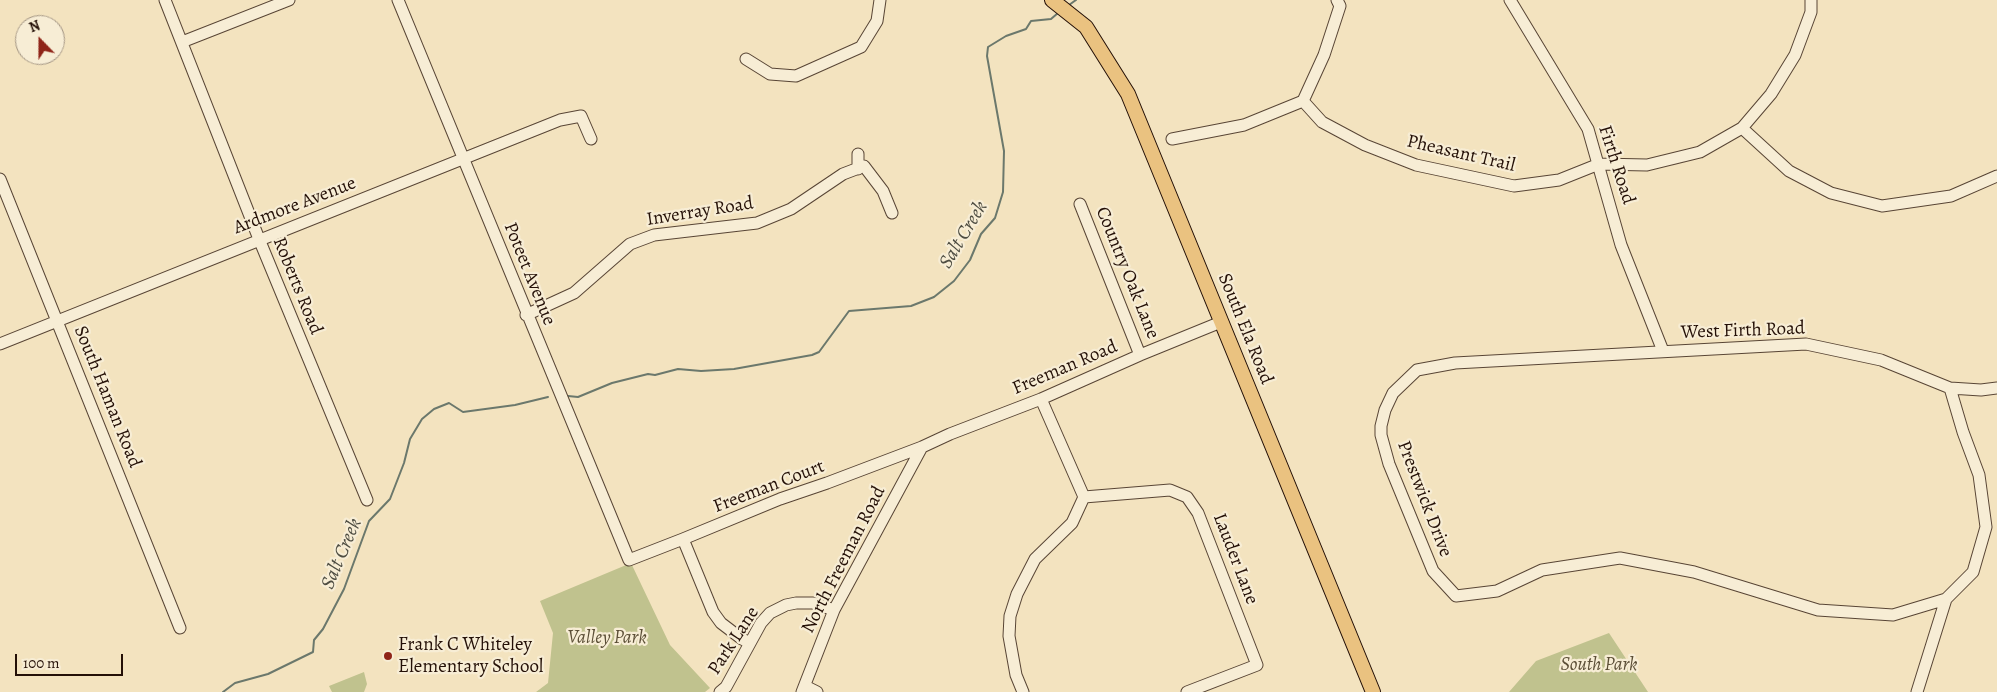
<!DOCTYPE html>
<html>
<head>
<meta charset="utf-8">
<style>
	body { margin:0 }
	#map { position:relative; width:1997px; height:692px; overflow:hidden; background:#f3e3bf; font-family:Alegreya,serif }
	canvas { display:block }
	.north { position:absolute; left:15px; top:15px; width:50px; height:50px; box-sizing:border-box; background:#f7edd5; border:1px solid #a39583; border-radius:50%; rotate:338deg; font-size:14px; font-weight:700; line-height:20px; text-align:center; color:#241007 }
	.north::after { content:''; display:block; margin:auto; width:18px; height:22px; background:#8f2418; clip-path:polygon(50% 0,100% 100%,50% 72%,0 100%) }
	.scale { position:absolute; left:15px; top:654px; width:108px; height:22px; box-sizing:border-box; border:2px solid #241007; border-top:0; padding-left:6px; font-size:15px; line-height:18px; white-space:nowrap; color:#241007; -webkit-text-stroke:4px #f7edd5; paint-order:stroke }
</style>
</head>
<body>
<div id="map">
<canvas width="1997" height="692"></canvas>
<div class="north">N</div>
<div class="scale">100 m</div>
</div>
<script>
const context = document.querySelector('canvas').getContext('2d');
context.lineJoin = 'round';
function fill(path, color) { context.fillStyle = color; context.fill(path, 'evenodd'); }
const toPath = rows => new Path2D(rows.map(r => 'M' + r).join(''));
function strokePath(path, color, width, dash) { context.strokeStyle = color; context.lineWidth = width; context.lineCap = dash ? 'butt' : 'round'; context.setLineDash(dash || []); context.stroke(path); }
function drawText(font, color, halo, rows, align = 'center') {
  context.font = font + ' Alegreya,serif'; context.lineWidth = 4.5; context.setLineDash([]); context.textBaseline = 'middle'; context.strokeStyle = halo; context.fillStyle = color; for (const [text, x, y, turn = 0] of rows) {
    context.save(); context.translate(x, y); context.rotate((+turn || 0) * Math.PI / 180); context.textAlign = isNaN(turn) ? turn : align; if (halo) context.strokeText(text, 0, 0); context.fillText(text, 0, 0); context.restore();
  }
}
fill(toPath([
	[631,563,670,645,710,688,705,692,536,692,548,683,553,633,540,601],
	[1609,633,1648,692,1509,692,1536,661],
	[364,672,367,684,364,692,332,692,329,686]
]), '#c0c28e');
strokePath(toPath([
	[1069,5,1076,0],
	[568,396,578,397,612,383,648,374,655,375,678,369,701,371,734,369,812,355,819,352,849,311,911,306,934,297,954,281,970,260,981,234,995,218,1003,192,1004,151,987,56,988,47,1006,36,1026,29,1031,21,1051,19,1058,13],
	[223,692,235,683,268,674,313,652,314,640,323,629,344,589,369,521,390,499,404,463,410,439,422,419,434,409,449,403,463,412,515,405,548,397]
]), '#6b786c', 2);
const minor = toPath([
	[165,0,259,239,367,500],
	[398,0,629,560,683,539,780,499,827,483,922,447,950,434,1041,399,1140,355,1221,322],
	[1510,0,1588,129,1621,245,1663,351],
	[182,42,289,0],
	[746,59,770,74,796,76,861,47,877,21,880,0],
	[1303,101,1324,55,1340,6,1337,0],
	[1742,128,1771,94,1795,55,1811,12,1811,0],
	[1172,139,1244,125,1303,101,1322,122,1365,145,1416,165,1514,186,1559,180,1599,164,1647,165,1700,152,1742,128,1789,171,1831,193,1882,206,1951,196,1997,176],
	[858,154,858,169],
	[0,179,180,628],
	[1080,204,1140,355],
	[526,315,574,293,630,244,654,235,757,223,791,209,843,174,864,166,883,191,892,213],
	[0,344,560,120,581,116,591,139],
	[1041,399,1084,497],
	[683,539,713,612,721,623,742,639,750,643],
	[1946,599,1893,615,1818,610,1694,572,1620,558,1542,570,1497,591,1456,596,1433,571,1389,464,1381,435,1381,426,1385,410,1393,393,1417,370,1455,363,1806,344,1881,360,1950,388,1981,390,1997,388],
	[805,686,817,692],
	[720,692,726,687,761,623,770,613,786,605,796,603,813,603,834,610],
	[802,692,834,610,922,447],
	[1023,692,1016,675,1009,636,1010,616,1017,594,1035,559,1072,523,1084,497,1170,490,1187,497,1198,513,1257,665,1187,692],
	[1917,692,1946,599,1973,572,1986,527,1979,475,1963,432,1950,388]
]);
const major = toPath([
	[1052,0,1086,27,1128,94,1373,692]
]);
strokePath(minor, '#584535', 13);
strokePath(major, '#241007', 16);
strokePath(minor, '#f7edd5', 11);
strokePath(major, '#eac280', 14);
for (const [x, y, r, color] of [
	[388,656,5,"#8f2418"]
]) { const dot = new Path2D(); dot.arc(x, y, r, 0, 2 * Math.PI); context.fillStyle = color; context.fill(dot); strokePath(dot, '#f7edd5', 2); }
drawText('19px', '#241007', '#f7edd5', [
	["Pheasant Trail",1461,154,13],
	["Firth Road",1616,165,72],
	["Ardmore Avenue",295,206,-21],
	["Inverray Road",700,212,-9],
	["Country Oak Lane",1127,273,68],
	["Poteet Avenue",529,274,68],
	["Roberts Road",297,286,68],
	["South Ela Road",1245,329,68],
	["West Firth Road",1743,331,-2],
	["Freeman Road",1065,368,-23],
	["South Haman Road",107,397,68],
	["Freeman Court",769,487,-21],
	["Prestwick Drive",1424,499,69],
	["Lauder Lane",1235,559,69],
	["North Freeman Road",844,560,-63],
	["Park Lane",734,641,-57]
]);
drawText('italic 19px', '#5b4e36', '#f7edd5', [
	["Valley Park",607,638],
	["South Park",1599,665]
]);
drawText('19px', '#241007', '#f7edd5', [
	["Frank C Whiteley",398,645],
	["Elementary School",398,667]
], 'left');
drawText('italic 20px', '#4e4d42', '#f7edd5', [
	["Salt Creek",964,235,-59],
	["Salt Creek",342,554,-67]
]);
</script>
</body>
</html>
